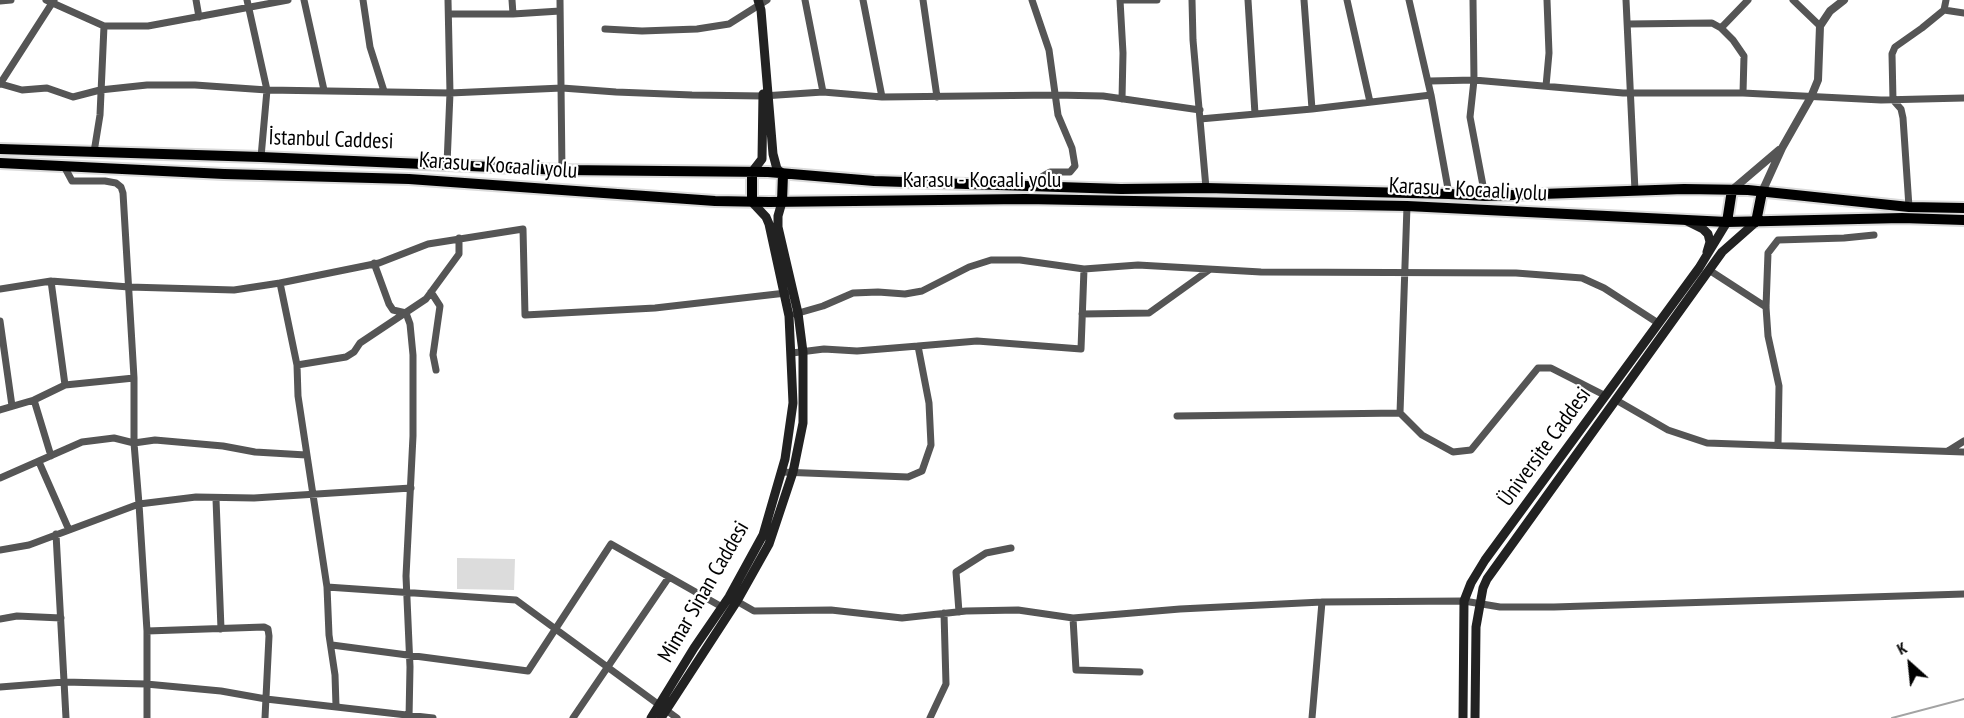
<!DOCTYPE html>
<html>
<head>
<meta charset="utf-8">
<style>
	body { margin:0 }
	#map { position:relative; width:1964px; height:718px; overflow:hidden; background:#fff; font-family:"PT Sans Narrow",sans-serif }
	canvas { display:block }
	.north { position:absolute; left:1880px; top:634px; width:60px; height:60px; -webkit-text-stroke:4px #fff; paint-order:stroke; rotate:333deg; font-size:16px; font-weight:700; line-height:24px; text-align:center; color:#000 }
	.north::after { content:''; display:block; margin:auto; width:21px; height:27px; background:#000; clip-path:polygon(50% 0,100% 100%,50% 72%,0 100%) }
</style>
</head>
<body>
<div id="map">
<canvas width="1964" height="718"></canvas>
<div class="north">K</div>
</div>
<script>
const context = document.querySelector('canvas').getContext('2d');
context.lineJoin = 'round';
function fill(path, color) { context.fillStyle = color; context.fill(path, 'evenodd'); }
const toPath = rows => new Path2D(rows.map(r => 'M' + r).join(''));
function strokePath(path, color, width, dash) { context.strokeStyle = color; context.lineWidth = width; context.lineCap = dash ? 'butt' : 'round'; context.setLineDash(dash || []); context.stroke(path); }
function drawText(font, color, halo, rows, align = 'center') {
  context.font = font + ' "PT Sans Narrow",sans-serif'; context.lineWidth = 4.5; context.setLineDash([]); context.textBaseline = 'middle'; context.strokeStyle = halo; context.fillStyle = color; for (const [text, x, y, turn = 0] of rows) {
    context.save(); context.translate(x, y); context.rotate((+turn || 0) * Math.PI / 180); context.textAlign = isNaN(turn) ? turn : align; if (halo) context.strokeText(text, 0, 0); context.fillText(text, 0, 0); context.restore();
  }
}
fill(toPath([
	[457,558,515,559,514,590,457,589]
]), '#dcdcdc');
strokePath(toPath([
	[1892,718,1964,699]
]), '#a3a3a3', 2);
const trunk = toPath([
	[0,149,261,157,562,170,768,172,874,181,1121,189,1206,188,1449,194,1485,196,1684,189,1748,190,1909,207,1964,208],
	[0,163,224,174,409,179,715,201,769,202,1025,199,1407,206,1727,222,1902,218,1964,220],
	[752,202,752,172],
	[782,202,783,174],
	[1727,222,1732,190],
	[1756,222,1762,192]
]);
strokePath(trunk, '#dbdbdb', 14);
strokePath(toPath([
	[46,0,104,26,148,26,288,0],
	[196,0,199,17],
	[247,0,267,90,261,157],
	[304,0,324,90],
	[363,0,370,47,384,91],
	[512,0,513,14],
	[560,0,562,170],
	[805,0,823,92],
	[863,0,882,97],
	[923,0,937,97],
	[1032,0,1049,50,1058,115,1072,148,1075,166,1070,172,1050,172,1043,176,1038,185],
	[1120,0,1123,53,1122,99],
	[1121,0,1157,0],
	[1192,0,1193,40,1206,188],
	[1248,0,1255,114],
	[1304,0,1312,109],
	[1347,0,1370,102],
	[1473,0,1474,80,1623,93,1743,93,1881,100,1964,98],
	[1626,0,1635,191],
	[1793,0,1820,26],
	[0,1,11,0],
	[1944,10,1964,13],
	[449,14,513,14,560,11],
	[1628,24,1712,23,1721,28,1733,40,1744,56,1743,93],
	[1721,28,1748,0],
	[605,29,642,31,697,29,729,24,767,0],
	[1430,81,1474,80,1470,117,1485,196],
	[0,84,54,0],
	[1,84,22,90,47,88,73,97,100,90,147,85,195,85,267,90,450,93,562,88,616,92,692,95,763,96,823,92,882,97,1055,95,1103,96,1200,110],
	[1546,86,1549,53,1547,0],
	[1431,95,1449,194],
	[1200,119,1312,109,1431,95,1409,0],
	[94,152,100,115,104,26],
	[447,164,450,93,448,0],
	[1909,207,1903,118,1901,109,1893,100,1892,54,1895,47,1922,28,1944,10,1946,0],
	[374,263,389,304,393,310,406,313,410,324,413,355,413,436,406,576,410,667,409,718],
	[1709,270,1766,307],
	[51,281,65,385],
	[280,283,297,365,298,396,327,587,329,635,335,675,336,706],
	[0,289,51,281,129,287,234,290,280,283,379,263,428,244,523,229,525,315,655,308,786,293],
	[431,292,440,306,433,355,436,370],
	[795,314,823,306,853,293,878,292,905,294,922,291,969,267,991,260,1020,260,1084,269,1138,265,1261,272,1516,273,1582,278,1604,288,1658,323],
	[1082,314,1149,313,1209,270],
	[0,321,12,406],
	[918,346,977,341,1081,349,1084,269],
	[297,365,346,357,354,352,360,343,426,299,459,254,459,238],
	[34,400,51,456],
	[1616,400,1668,430,1707,443,1964,452],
	[0,410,34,400,65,385,134,378],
	[1400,413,1422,435,1453,452,1471,450,1538,368,1551,368,1606,396],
	[1177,416,1400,413,1407,206],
	[1778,445,1779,386,1768,336,1766,307,1768,253,1778,240,1844,238,1874,235],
	[1948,451,1964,441],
	[39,462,69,530],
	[781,472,908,477,922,471,931,445,929,403,918,346,857,351,824,349,792,353],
	[0,478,82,442,114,438,134,443,155,440,223,446,255,452,306,455],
	[216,499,221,629],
	[56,534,66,718],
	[0,550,29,545,139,504,134,443,134,378,123,193,121,187,116,183,105,181,72,181,64,166],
	[327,587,516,600,677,718],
	[733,599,754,611,831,610,902,618,966,611,1018,610,1073,618,1180,609,1322,602,1464,601,1500,607,1554,607,1964,594],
	[959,612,956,572,986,553,1011,548],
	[1073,618,1076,670,1140,672],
	[0,619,17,616,61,618],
	[147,631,264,627,268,629,269,636,265,718],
	[332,645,528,671,611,544,722,607],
	[0,687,64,682,146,684,221,691,266,699,433,718],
	[147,718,147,631,139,504,196,497,254,498,411,488],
	[573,718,669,577],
	[930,718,946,684,944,613],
	[1312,718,1322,602]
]), '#555', 7);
strokePath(toPath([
	[1732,190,1779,150],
	[1762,192,1782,148,1811,97,1818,80,1820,26,1830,11,1844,0]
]), '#555', 8);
strokePath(toPath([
	[758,0,761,10,773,154,777,169,783,174],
	[752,172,762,159,763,94],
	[1687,221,1703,229,1708,234,1710,242,1707,252],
	[651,718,694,648,729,597,763,535,785,459,793,403,789,316,769,224,766,217,752,202],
	[661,718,737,601,769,544,793,472,803,423,803,352,798,313,778,227,778,216,782,202],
	[1463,718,1464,601,1471,583,1485,560,1699,268,1727,222],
	[1475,718,1476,627,1483,588,1487,579,1722,252,1756,222]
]), '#222', 9);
strokePath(trunk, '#000', 10);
drawText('22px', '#000', '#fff', [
	["İstanbul Caddesi",331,140,2],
	["Karasu - Kocaali yolu",498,166,4],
	["Karasu - Kocaali yolu",982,181],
	["Karasu - Kocaali yolu",1468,190,3],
	["Üniversite Caddesi",1545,447,-54],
	["Mimar Sinan Caddesi",704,592,-60]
]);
</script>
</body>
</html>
